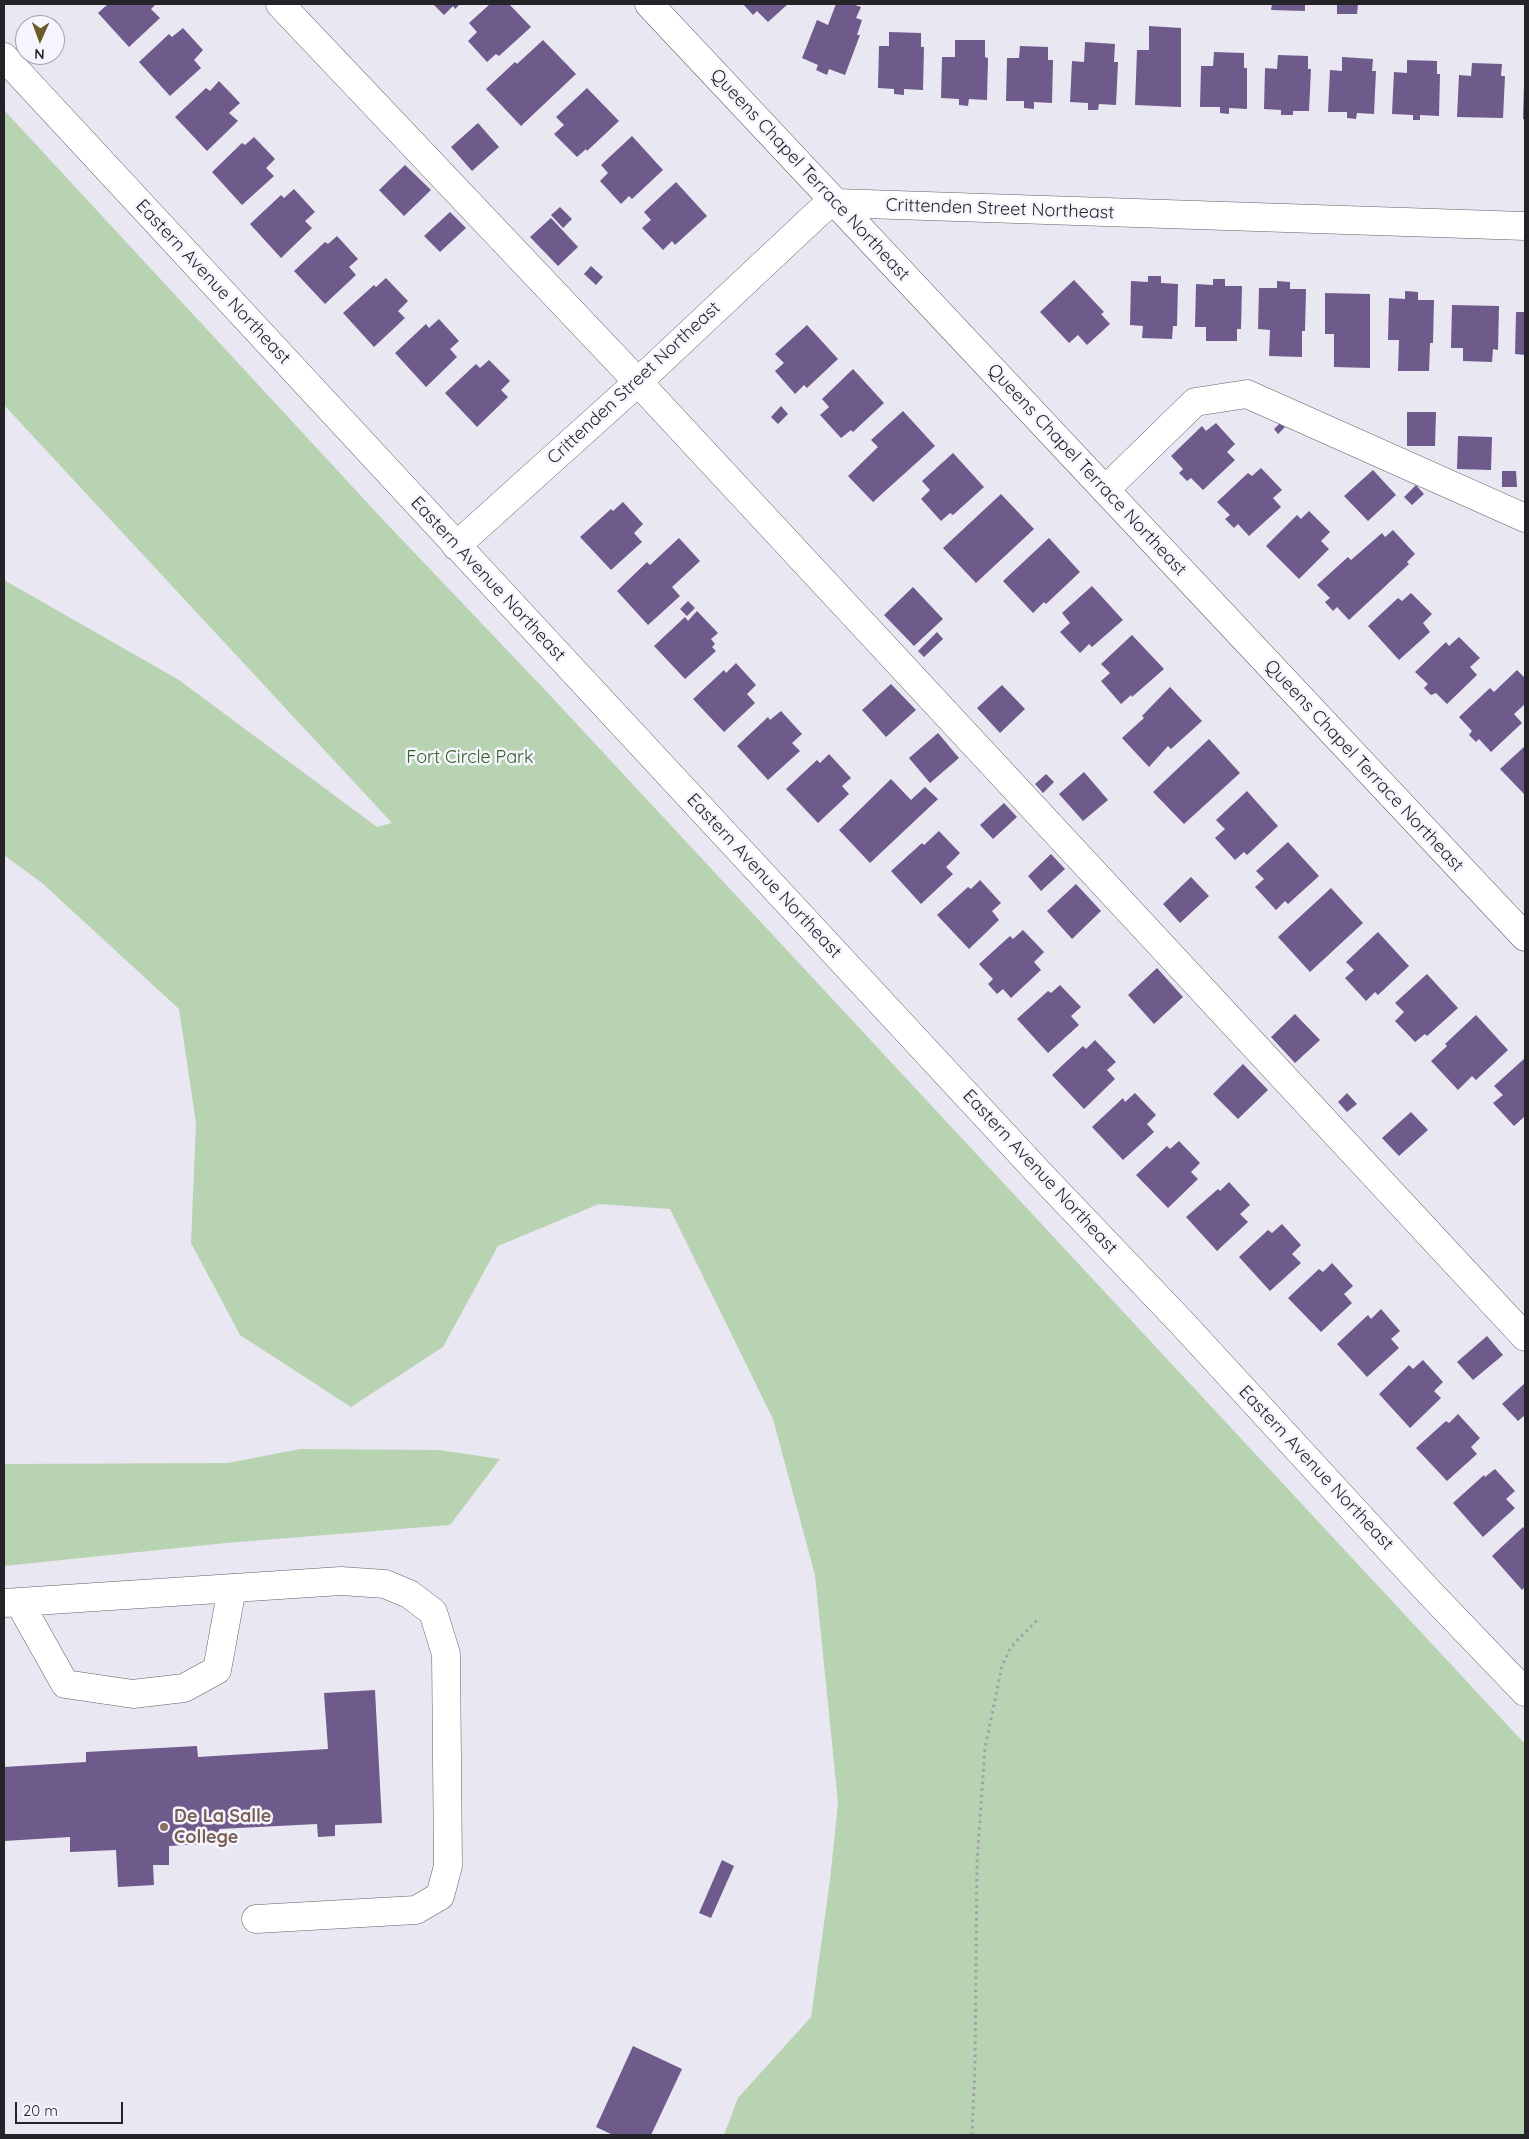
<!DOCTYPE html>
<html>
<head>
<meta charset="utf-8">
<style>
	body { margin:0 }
	#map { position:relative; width:1529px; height:2139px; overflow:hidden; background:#e9e7f2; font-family:Quicksand,sans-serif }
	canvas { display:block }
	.frame { position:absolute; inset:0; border:5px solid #242327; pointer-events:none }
	.north { position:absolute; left:15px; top:15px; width:50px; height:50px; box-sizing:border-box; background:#f6f5fe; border:1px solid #a2a1a8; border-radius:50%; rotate:182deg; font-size:14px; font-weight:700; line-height:20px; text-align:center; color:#242327 }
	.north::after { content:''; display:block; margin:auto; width:18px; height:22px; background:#6c5b29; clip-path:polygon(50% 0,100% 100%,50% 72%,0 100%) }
	.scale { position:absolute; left:15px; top:2102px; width:108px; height:22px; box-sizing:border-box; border:2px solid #242327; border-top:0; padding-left:6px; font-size:15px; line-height:18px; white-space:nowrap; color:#242327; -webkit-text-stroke:4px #f6f5fe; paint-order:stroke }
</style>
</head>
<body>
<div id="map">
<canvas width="1529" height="2139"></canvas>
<div class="frame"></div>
<div class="north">N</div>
<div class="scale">20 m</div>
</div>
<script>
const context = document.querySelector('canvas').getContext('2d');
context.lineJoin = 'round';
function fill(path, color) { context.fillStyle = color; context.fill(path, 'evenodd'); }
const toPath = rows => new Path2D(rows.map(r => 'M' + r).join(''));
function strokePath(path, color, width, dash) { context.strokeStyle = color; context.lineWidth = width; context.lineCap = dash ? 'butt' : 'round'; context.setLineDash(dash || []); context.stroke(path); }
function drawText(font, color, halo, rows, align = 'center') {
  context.font = font + ' Quicksand,sans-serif'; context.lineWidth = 5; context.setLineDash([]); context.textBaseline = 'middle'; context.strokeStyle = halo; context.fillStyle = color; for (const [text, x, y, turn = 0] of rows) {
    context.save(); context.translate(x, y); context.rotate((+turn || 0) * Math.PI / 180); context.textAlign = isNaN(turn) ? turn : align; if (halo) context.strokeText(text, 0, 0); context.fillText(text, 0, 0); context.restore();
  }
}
fill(toPath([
	[4,110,387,524,546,691,1525,1744,1525,2135,724,2135,738,2098,811,2017,830,1880,838,1803,815,1575,773,1419,670,1209,599,1204,498,1246,443,1347,351,1407,240,1335,191,1243,196,1123,179,1009,42,883,4,855,4,580,179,680,377,827,392,823,4,405],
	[300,1449,439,1450,500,1459,450,1525,226,1543,4,1566,4,1464,228,1463]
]), '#b8d3b1');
fill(toPath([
	[108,4,156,4,151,9,160,18,129,47,98,13],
	[433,4,460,4,455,9,453,6,444,15],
	[490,4,509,4,531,27,499,56,496,54,487,62,468,41,477,32,469,23],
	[746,4,788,4,768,22,757,11,753,15,744,5],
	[836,4,852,4,861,7,856,18,862,20,857,35,860,35,845,75,829,69,827,75,816,70,818,65,802,58,817,20,828,25],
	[1272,4,1305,4,1305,11,1271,10],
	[1337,4,1358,4,1357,14,1337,14],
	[1149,26,1181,28,1181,107,1135,105,1137,50,1149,50],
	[183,28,203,50,194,60,201,68,170,96,139,62,169,34,172,37],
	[889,32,921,33,921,47,924,47,923,90,904,89,904,95,894,94,894,89,878,88,879,46,889,46],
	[543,40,576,74,521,126,486,89,515,62,517,64],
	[955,40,985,40,985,57,988,58,987,100,969,99,968,106,959,105,959,99,941,98,942,57,955,57],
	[1085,42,1115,44,1114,62,1118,62,1116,105,1099,104,1098,110,1088,110,1088,103,1070,102,1072,61,1084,62],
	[1020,46,1048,47,1048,60,1053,60,1052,103,1034,102,1034,109,1024,108,1024,101,1006,101,1007,58,1019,58],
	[1214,52,1244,53,1244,68,1247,68,1247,109,1229,108,1229,114,1220,113,1220,107,1200,107,1201,66,1213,66],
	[1278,55,1308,56,1308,69,1311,69,1309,111,1293,111,1293,115,1281,115,1281,110,1264,109,1265,68,1277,69],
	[1342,57,1373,59,1372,71,1376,71,1374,114,1357,113,1356,119,1347,118,1347,112,1328,112,1330,70,1342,71],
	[1407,60,1437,61,1437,74,1440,74,1439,116,1420,115,1420,120,1413,120,1413,115,1392,114,1394,72,1407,73],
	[1472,63,1502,64,1501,76,1505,76,1503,118,1457,117,1459,75,1471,76],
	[219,81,240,103,229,113,238,121,207,151,175,117,206,88,210,91],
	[1524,85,1525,85,1525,119,1523,119],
	[587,88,619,121,587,151,586,149,577,157,554,134,564,125,556,117],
	[478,123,499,147,472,171,451,147],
	[632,136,663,170,632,199,629,196,621,204,600,181,608,173,601,165],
	[254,137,275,159,266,168,274,176,242,205,212,172,242,143,245,145],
	[405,165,431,190,404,216,379,190],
	[676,182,707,216,675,245,672,241,663,250,642,228,651,220,644,212],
	[294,189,315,212,305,221,312,228,281,258,250,224,281,195,284,198],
	[560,207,572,219,563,228,551,215],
	[450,212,466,228,440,252,424,236],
	[551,218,578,247,558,266,530,237],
	[337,236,358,259,349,267,356,275,325,304,294,271,325,242,328,244],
	[591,266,603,277,596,285,584,274],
	[1148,276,1161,276,1161,283,1178,284,1177,326,1173,326,1172,339,1142,338,1143,326,1130,325,1131,281,1148,282],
	[386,278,408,301,398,311,405,318,374,347,343,313,374,285,376,287],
	[1213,279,1225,279,1225,286,1242,286,1241,329,1237,329,1237,341,1206,341,1206,327,1195,327,1196,284,1213,285],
	[1074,280,1104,312,1101,314,1110,324,1087,345,1078,335,1069,343,1040,312],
	[1277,281,1290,282,1290,289,1306,289,1305,331,1302,331,1302,357,1269,356,1270,330,1258,329,1259,288,1277,288],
	[1405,291,1418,292,1418,300,1434,300,1433,343,1430,343,1429,371,1398,371,1399,340,1388,340,1389,298,1405,299],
	[1325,293,1370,294,1370,368,1334,367,1334,334,1325,334],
	[1452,305,1499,306,1498,350,1493,349,1492,362,1463,361,1463,348,1451,348],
	[1516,312,1525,312,1525,355,1515,354],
	[439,319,459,341,450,349,457,357,426,387,395,353,426,324,429,328],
	[807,325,838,359,807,388,804,385,795,394,775,371,784,363,775,354],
	[489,360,510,381,501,390,508,397,477,427,445,393,476,364,480,368],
	[853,369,884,403,853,432,851,430,841,438,820,415,829,407,822,399],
	[781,406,788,414,778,424,771,417],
	[903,411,935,446,873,502,848,476,878,447,871,440],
	[1407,412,1436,412,1435,446,1407,446],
	[1216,423,1235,444,1227,452,1235,460,1203,490,1191,478,1187,481,1179,473,1183,469,1171,456,1202,426,1206,431],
	[1280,423,1285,427,1278,434,1274,429],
	[1458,436,1492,437,1491,470,1457,469],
	[953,453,984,487,953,515,950,513,941,521,921,499,930,490,922,481],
	[1261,468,1282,490,1273,498,1281,507,1249,536,1238,524,1234,528,1225,519,1230,515,1217,502,1248,473,1252,476],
	[1373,470,1396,495,1368,521,1344,496],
	[1502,471,1516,471,1517,487,1502,487],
	[1416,485,1424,494,1412,505,1404,497],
	[1001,494,1034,529,976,583,943,548],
	[623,502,643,524,634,533,642,542,611,570,580,537,611,509,613,511],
	[1309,511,1330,532,1321,541,1329,549,1299,579,1266,546,1297,515,1301,519],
	[1393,530,1415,554,1407,562,1409,564,1349,620,1337,607,1333,611,1325,602,1330,598,1317,585,1348,557,1351,560,1382,533,1385,537],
	[679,538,700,561,672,587,680,596,648,625,617,591,647,562,650,565],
	[1049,538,1080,572,1046,604,1044,602,1033,613,1003,581],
	[1092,586,1123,620,1092,647,1089,644,1080,653,1060,632,1070,623,1062,613],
	[913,587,943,619,914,646,884,615],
	[1411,593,1432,614,1423,623,1430,632,1399,660,1368,626,1398,598,1402,601],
	[688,601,695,608,687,616,680,609],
	[697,611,718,633,711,639,715,644,712,647,716,651,685,679,654,646,685,617,688,621],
	[937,632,943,639,924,657,918,651],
	[1132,635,1164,669,1132,697,1131,695,1121,704,1101,681,1110,673,1101,664],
	[1459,637,1480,658,1470,667,1477,675,1447,704,1436,693,1431,695,1424,688,1428,684,1415,672,1446,642,1449,646],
	[736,663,756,685,747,694,755,703,724,732,693,699,724,670,726,673],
	[1517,670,1525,678,1525,704,1514,714,1522,723,1491,752,1479,739,1476,742,1469,735,1472,731,1459,717,1490,688,1494,692],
	[891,684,916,710,886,737,862,710],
	[1002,685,1025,709,1000,733,977,708],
	[1170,687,1202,721,1171,749,1168,746,1149,767,1122,738,1144,718,1142,716],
	[781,711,802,734,792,743,800,751,768,780,737,746,768,717,770,720],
	[938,733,959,758,930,783,909,758],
	[1209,739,1240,773,1184,824,1153,792],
	[1525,746,1525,795,1500,769],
	[829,754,851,778,842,786,849,794,818,823,786,789,817,760,820,763],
	[1084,772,1108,800,1083,821,1059,794],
	[1046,774,1054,782,1043,793,1035,784],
	[891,779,911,800,925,787,938,799,870,863,839,830],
	[1247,791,1278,826,1247,855,1244,852,1235,860,1215,838,1225,829,1216,820],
	[1004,803,1017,817,993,839,980,825],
	[939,831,960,853,946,867,953,874,921,904,891,871,922,843,924,845],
	[1288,842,1319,876,1288,904,1285,901,1276,910,1255,887,1264,879,1256,871],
	[1051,854,1065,869,1041,891,1028,876],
	[1191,877,1209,896,1180,923,1163,904],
	[980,880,1001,903,992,911,999,920,969,949,937,915,968,887,971,889],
	[1076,884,1101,911,1072,939,1047,911],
	[1331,888,1363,923,1310,972,1278,937],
	[1023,930,1044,952,1034,962,1041,970,1011,998,1003,989,997,994,988,984,993,979,979,964,1010,936,1013,939],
	[1378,932,1409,966,1378,995,1375,992,1366,1001,1345,978,1354,970,1346,962],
	[1157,968,1183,997,1154,1024,1128,995],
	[1427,974,1458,1008,1427,1036,1425,1034,1415,1042,1395,1021,1404,1012,1395,1003],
	[1060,985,1081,1007,1071,1016,1079,1025,1048,1053,1017,1019,1048,991,1051,993],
	[1295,1014,1320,1040,1295,1063,1271,1037],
	[1476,1015,1508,1050,1476,1080,1472,1076,1458,1090,1431,1061,1447,1046,1445,1044],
	[1095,1040,1116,1062,1107,1070,1115,1079,1084,1109,1052,1075,1083,1046,1086,1049],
	[1525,1058,1525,1118,1524,1117,1514,1126,1493,1103,1503,1095,1494,1086],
	[1243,1064,1268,1090,1238,1119,1213,1094],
	[1135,1093,1156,1115,1147,1124,1154,1132,1123,1160,1092,1127,1123,1098,1125,1102],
	[1347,1093,1357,1104,1347,1112,1338,1102],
	[1411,1112,1428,1130,1399,1156,1382,1138],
	[1179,1141,1200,1163,1191,1172,1198,1179,1168,1208,1136,1175,1167,1146,1170,1149],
	[1229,1182,1250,1205,1240,1214,1248,1222,1217,1251,1186,1217,1218,1189,1220,1191],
	[1282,1224,1301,1245,1292,1254,1301,1263,1270,1291,1239,1257,1268,1230,1272,1233],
	[1332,1263,1353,1286,1344,1294,1352,1303,1321,1332,1288,1298,1319,1269,1323,1272],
	[1381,1309,1400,1331,1391,1339,1399,1348,1367,1377,1337,1344,1368,1315,1371,1319],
	[1487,1336,1503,1355,1473,1380,1457,1362],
	[1423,1360,1443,1382,1434,1391,1441,1398,1410,1428,1379,1394,1409,1365,1413,1369],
	[1525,1383,1525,1415,1518,1421,1502,1404],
	[1458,1414,1480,1438,1471,1447,1477,1454,1447,1481,1416,1448,1446,1421,1449,1423],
	[1495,1469,1515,1491,1506,1499,1515,1508,1483,1537,1453,1503,1484,1475,1485,1477],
	[1523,1527,1525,1530,1525,1587,1522,1590,1492,1556],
	[375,1690,382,1823,335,1825,335,1836,318,1837,317,1824,219,1829,220,1843,169,1846,169,1865,153,1865,154,1885,118,1887,116,1850,70,1852,70,1837,4,1841,4,1767,86,1762,86,1752,197,1746,198,1757,328,1749,324,1693],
	[722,1860,734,1866,711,1918,699,1913],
	[633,2046,682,2069,651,2135,613,2135,596,2127]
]), '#6e5a8b');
const minor = toPath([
	[280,4,638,382,1525,1337],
	[649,4,1525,937],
	[4,57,1040,1174,1182,1323,1430,1593,1525,1692],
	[1105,490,1195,402,1247,394,1525,518],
	[456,546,638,382,816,215,825,207,836,203,1525,226],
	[19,1602,65,1684,133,1694,184,1688,217,1670,232,1588],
	[4,1603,341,1581,385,1584,409,1594,433,1612,446,1654,448,1866,440,1896,416,1910,256,1919]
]);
strokePath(minor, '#605f68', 29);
strokePath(toPath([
	[972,2135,975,2066,977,1862,985,1748,1002,1666,1011,1647,1037,1620]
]), '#a2a0a8', 3, [2.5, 4]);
strokePath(minor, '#fff', 28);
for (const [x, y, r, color] of [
	[164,1827,5,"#8d6e63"]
]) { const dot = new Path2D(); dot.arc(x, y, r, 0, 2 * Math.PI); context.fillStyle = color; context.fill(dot); strokePath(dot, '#f6f5fe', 2); }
drawText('18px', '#242327', '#f6f5fe', [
	["Queens Chapel Terrace Northeast",810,175,47],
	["Crittenden Street Northeast",1000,209,2],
	["Eastern Avenue Northeast",213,282,47],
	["Crittenden Street Northeast",634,383,-43],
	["Queens Chapel Terrace Northeast",1087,470,47],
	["Eastern Avenue Northeast",488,579,47],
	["Queens Chapel Terrace Northeast",1364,766,47],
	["Eastern Avenue Northeast",764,876,47],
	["Eastern Avenue Northeast",1040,1172,47],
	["Eastern Avenue Northeast",1316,1468,47]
]);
drawText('18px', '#2e6021', '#f6f5fe', [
	["Fort Circle Park",470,758]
]);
drawText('bold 18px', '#785e54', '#f6f5fe', [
	["De La Salle",174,1817],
	["College",174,1838]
], 'left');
</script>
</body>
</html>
